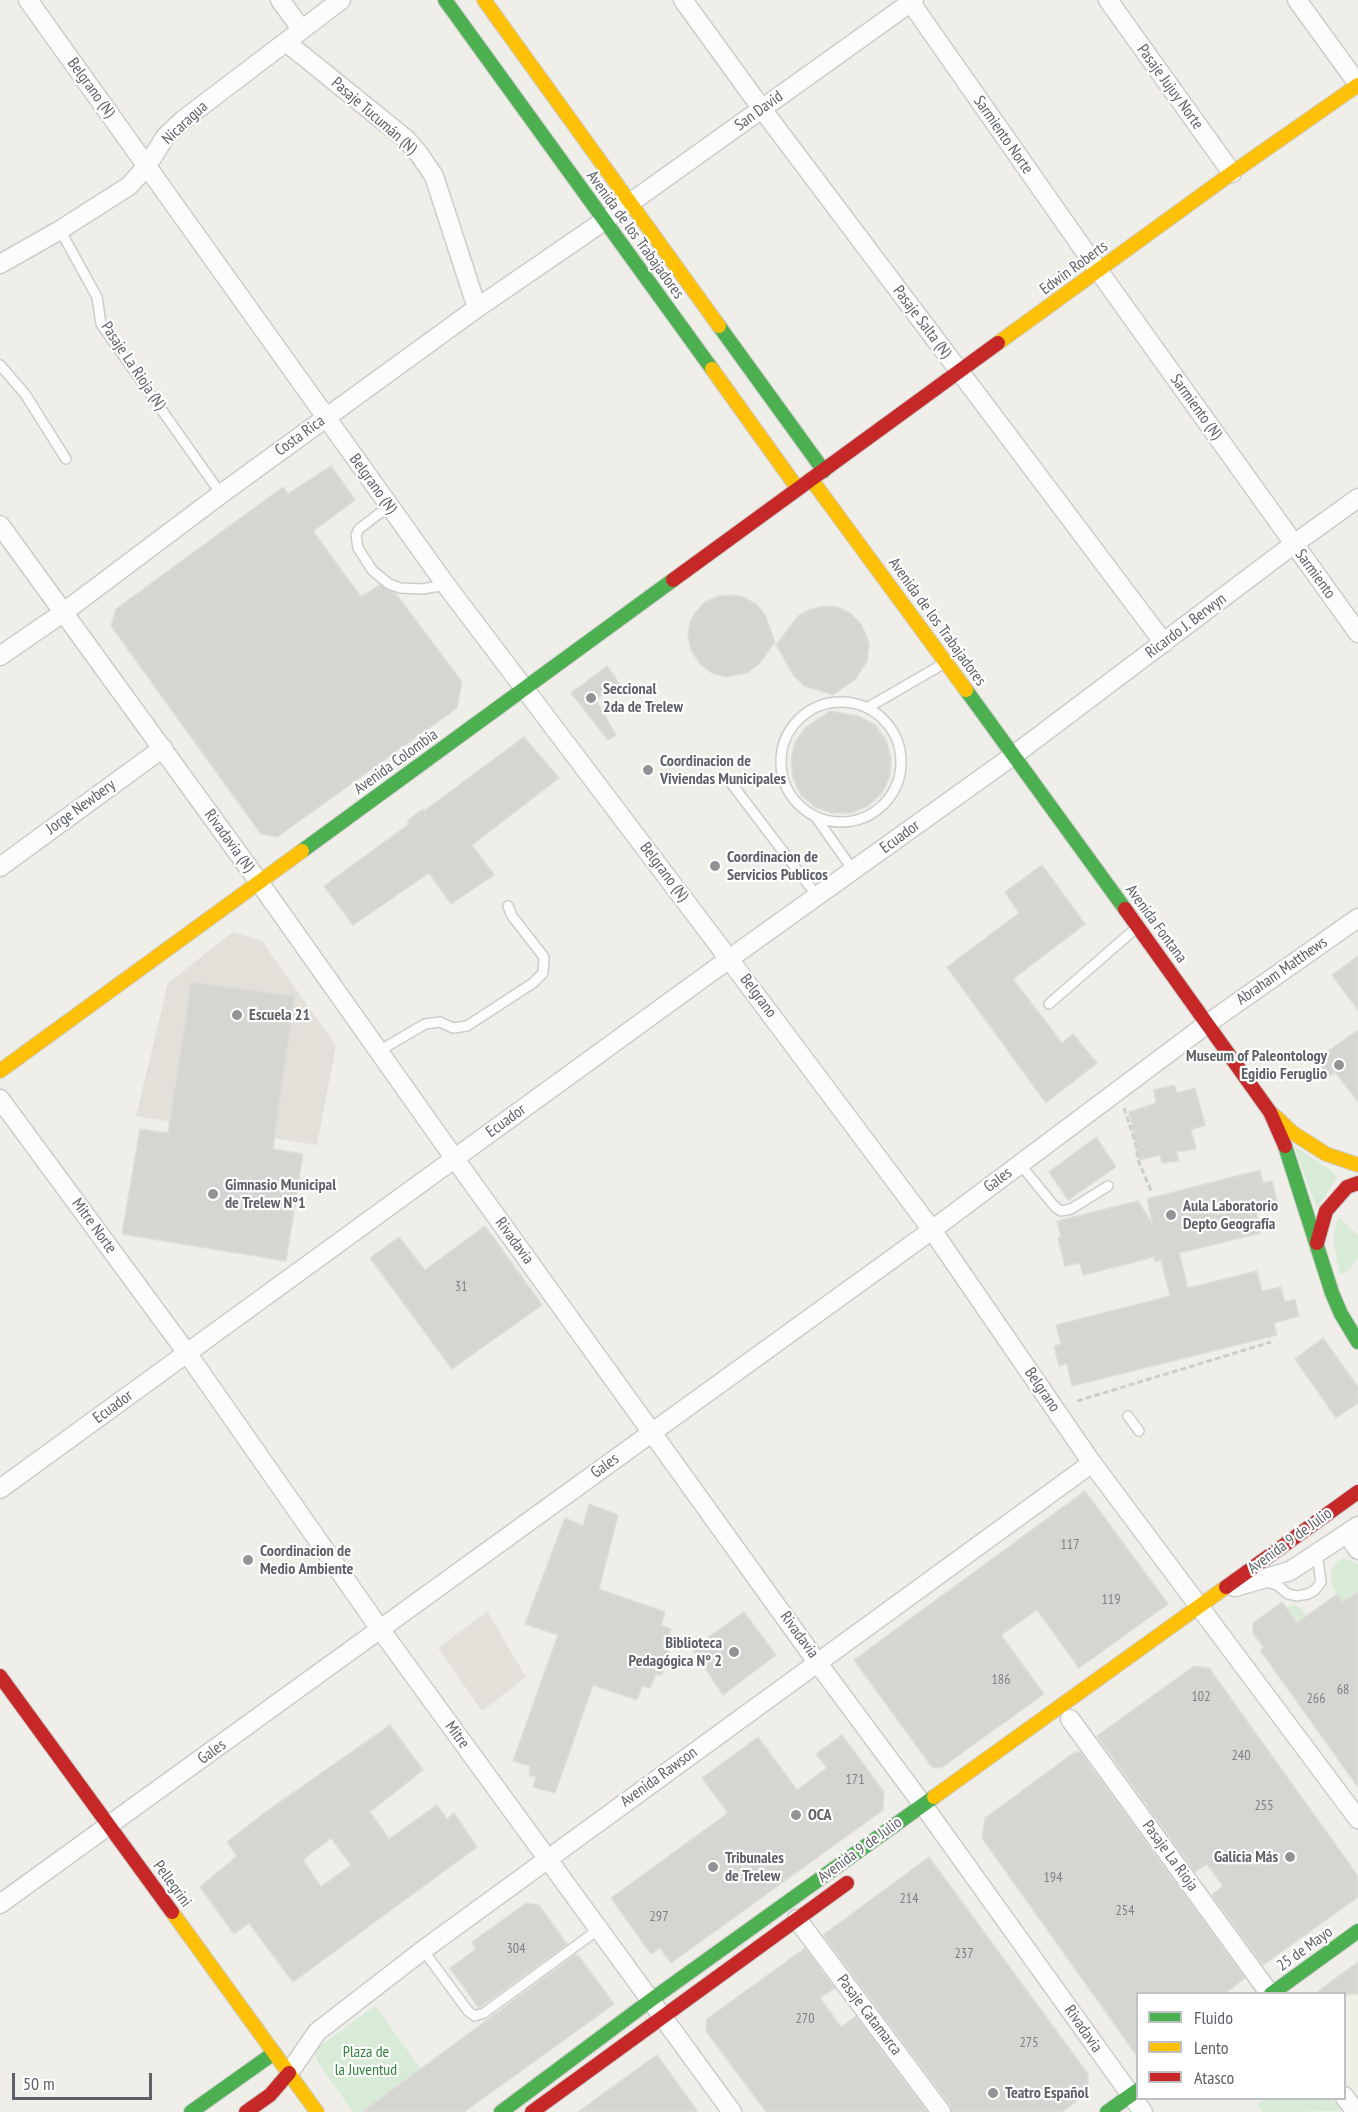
<!DOCTYPE html>
<html>
<head>
<meta charset="utf-8">
<style>
	body { margin:0 }
	#map { position:relative; width:1358px; height:2112px; overflow:hidden; background:#efeee9; font-family:"PT Sans Narrow",sans-serif }
	canvas { display:block }
	.legend { position:absolute; left:1136px; top:1992px; width:210px; height:108px; box-sizing:border-box; background:#fff; border:2px solid #bfc0c3; margin:0; padding:8px 10px; list-style:none; font-size:18px; color:#5e6268 }
	.legend li { display:flex; align-items:center; gap:12px; height:30px }
	.legend b { width:30px; border:2px solid #bfc0c3 }
	.scale { position:absolute; left:12px; top:2073px; width:140px; height:27px; box-sizing:border-box; border:3px solid #5e6268; border-top:0; padding-left:8px; font-size:18px; line-height:21px; white-space:nowrap; color:#5e6268; -webkit-text-stroke:4px #fff; paint-order:stroke }
</style>
</head>
<body>
<div id="map">
<canvas width="1358" height="2112"></canvas>
<ul class="legend">
<li><b style="height:8px;background:#4caf50"></b>Fluido</li>
<li><b style="height:8px;background:#ffc107"></b>Lento</li>
<li><b style="height:8px;background:#c62828"></b>Atasco</li>
</ul>
<div class="scale">50 m</div>
</div>
<script>
const context = document.querySelector('canvas').getContext('2d');
context.lineJoin = 'round';
function fill(path, color) { context.fillStyle = color; context.fill(path, 'evenodd'); }
const toPath = rows => new Path2D(rows.map(r => 'M' + r).join(''));
function strokePath(path, color, width, dash) { context.strokeStyle = color; context.lineWidth = width; context.lineCap = dash ? 'butt' : 'round'; context.setLineDash(dash || []); context.stroke(path); }
function drawText(font, color, halo, rows, align = 'center') {
  context.font = font + ' "PT Sans Narrow",sans-serif'; context.lineWidth = 4.5; context.setLineDash([]); context.textBaseline = 'middle'; context.strokeStyle = halo; context.fillStyle = color; for (const [text, x, y, turn = 0] of rows) {
    context.save(); context.translate(x, y); context.rotate((+turn || 0) * Math.PI / 180); context.textAlign = isNaN(turn) ? turn : align; if (halo) context.strokeText(text, 0, 0); context.fillText(text, 0, 0); context.restore();
  }
}
fill(toPath([
	[233,932,262,941,336,1046,317,1145,136,1116,168,983],
	[487,1611,526,1677,482,1711,438,1648]
]), '#e2e0d9');
fill(toPath([
	[1294,1146,1332,1171,1337,1178,1317,1208],
	[1338,1217,1358,1235,1358,1258,1350,1269,1340,1275,1333,1238],
	[1344,1558,1358,1564,1358,1591,1343,1602,1332,1587,1331,1571,1335,1564],
	[1294,1605,1299,1607,1314,1626,1305,1633,1286,1608],
	[375,2006,421,2069,362,2112,353,2112,317,2061,315,2050],
	[1266,2099,1333,2099,1342,2111,1262,2112,1257,2105]
]), '#d7ebd6');
const building = toPath([
	[331,466,355,500,313,531,361,597,380,585,396,594,462,682,457,708,277,837,261,834,111,626,116,609,283,487,288,494,331,466],
	[729,595,743,597,756,604,765,615,775,642,759,664,747,673,726,677,712,673,701,665,691,650,688,636,690,622,695,613,705,602,718,596,729,595],
	[825,606,837,607,850,613,861,624,867,637,869,646,867,661,856,679,833,695,805,686,794,676,776,645,798,616,811,609,825,606],
	[607,666,619,683,596,700,616,735,608,740,571,693,607,666],
	[830,711,858,716,875,725,886,740,891,758,890,776,882,793,868,806,851,813,833,813,815,807,801,795,793,778,791,760,795,742,806,727,830,711],
	[524,737,559,778,472,845,494,875,451,904,429,873,353,925,324,886,409,824,407,821,423,809,424,811,524,737],
	[1042,865,1085,924,1013,979,1062,1043,1073,1034,1097,1063,1046,1103,947,967,1019,913,1005,892,1042,865],
	[1358,956,1358,1010,1332,975,1358,956],
	[191,982,295,996,273,1149,303,1154,286,1261,122,1234,140,1129,168,1133,191,982],
	[1358,1030,1358,1102,1335,1072,1326,1078,1317,1059,1358,1030],
	[1174,1085,1177,1093,1195,1088,1205,1125,1191,1130,1196,1149,1176,1152,1179,1161,1162,1163,1160,1155,1139,1160,1129,1112,1156,1103,1154,1090,1174,1085],
	[1096,1137,1116,1167,1068,1200,1049,1172,1096,1137],
	[1260,1170,1263,1183,1272,1181,1278,1205,1256,1211,1261,1233,1179,1253,1188,1288,1257,1271,1262,1291,1281,1287,1285,1302,1295,1299,1299,1316,1274,1323,1277,1335,1072,1386,1067,1364,1059,1366,1054,1346,1061,1344,1056,1325,1170,1296,1161,1260,1155,1262,1154,1257,1083,1275,1080,1263,1065,1266,1058,1238,1061,1236,1057,1221,1138,1201,1153,1225,1147,1199,1260,1170],
	[485,1226,542,1305,452,1369,370,1258,399,1237,425,1270,485,1226],
	[1323,1338,1358,1387,1358,1403,1336,1418,1295,1359,1323,1338],
	[1085,1491,1168,1604,1079,1668,1037,1610,1001,1635,1044,1694,941,1768,932,1767,854,1660,1085,1491],
	[589,1504,618,1515,599,1589,665,1612,661,1625,671,1629,666,1643,671,1644,662,1675,656,1674,650,1688,642,1686,637,1700,593,1685,555,1793,533,1787,536,1777,529,1775,530,1766,513,1761,558,1635,525,1624,565,1518,583,1526,589,1504],
	[1358,1592,1358,1787,1260,1650,1264,1647,1253,1634,1253,1623,1282,1602,1297,1623,1337,1594,1343,1602,1358,1592],
	[744,1612,776,1655,723,1695,692,1649,744,1612],
	[1194,1666,1209,1668,1358,1876,1358,1897,1263,1965,1212,1895,1223,1886,1207,1864,1195,1872,1097,1736,1194,1666],
	[390,1725,423,1770,370,1812,389,1839,437,1805,447,1819,454,1813,477,1847,293,1982,249,1923,234,1934,200,1887,237,1856,227,1842,267,1811,390,1725],
	[331,1838,351,1865,321,1887,303,1860,331,1838],
	[842,1735,884,1792,883,1810,671,1963,660,1948,651,1954,611,1898,728,1813,702,1778,758,1737,797,1790,827,1768,816,1754,842,1735],
	[1075,1752,1080,1752,1245,1978,1224,1994,1137,1994,1137,2056,982,1838,985,1818,1075,1752],
	[929,1857,1088,2074,1088,2093,1062,2112,952,2112,950,2105,823,1935,929,1857],
	[526,1903,539,1905,567,1944,479,2008,450,1968,476,1949,472,1942,526,1903],
	[805,1948,835,1988,820,1998,841,2027,856,2016,927,2112,766,2112,706,2031,707,2019,805,1948],
	[575,1955,576,1957,578,1955,614,2004,464,2112,362,2112,575,1955],
	[1358,1962,1358,1994,1315,1994,1336,1978,1358,1962],
	[657,2055,698,2112,578,2112,622,2080,657,2055]
]);
fill(building, '#d5d5d2');
strokePath(building, '#deddd8', 1.5);
const lane = toPath([
	[60,230,97,297,101,324,221,494],
	[0,365,25,394,66,459],
	[389,506,359,529,356,535,358,548,372,570,389,584,400,588,422,589,446,585],
	'781 762a60 60 0 1 1 120 0a60 60 0 1 1-120 0Z',
	[867,708,943,664],
	[731,783,817,896],
	[815,816,853,870],
	[1049,1004,1135,929],
	[379,1051,425,1024,440,1022,453,1028,467,1026,533,983,543,973,544,957,512,916,508,906],
	[1020,1164,1055,1207,1061,1211,1071,1209,1108,1186],
	[1128,1416,1139,1431],
	[1265,1582,1277,1585,1288,1594,1296,1596,1308,1594,1315,1590,1321,1582,1317,1554],
	[423,1950,468,2011,475,2016,484,2013,599,1929]
]);
const street = toPath([
	[28,0,446,585,729,959,932,1230,1092,1463,1358,1819],
	[280,0,302,30],
	[683,0,762,109,1164,643],
	[909,0,1098,270,1358,633],
	[1108,0,1232,173],
	[1297,0,1358,84],
	[286,42,406,139,419,154,434,176,477,308],
	[0,264,60,230,129,186,147,166,165,137,183,120,341,0],
	[0,525,259,882,455,1159,817,1662,923,1805,1143,2112],
	[0,656,64,612,221,494,477,308,630,203,914,0],
	[0,867,163,748],
	[0,1099,187,1353,380,1629,732,2112],
	[0,1489,729,959,1014,755,1294,544,1358,498],
	[1347,1534,1358,1550],
	[1235,1587,1290,1571,1358,1526],
	[1070,1719,1270,1994],
	[0,1904,932,1230,1207,1024,1358,918],
	[797,1919,941,2112],
	[289,2073,317,2032,423,1950,1092,1463],
	[1344,2096,1356,2112]
]);
const fast = toPath([
	[445,0,712,369],
	[719,326,824,471],
	[966,690,1125,909],
	[302,851,673,580],
	[1285,1146,1332,1293,1341,1314,1358,1342],
	[1271,1994,1358,1931],
	[191,2112,274,2053],
	[501,2112,651,2000,934,1797],
	[1107,2112,1138,2090]
]);
const slow = toPath([
	[484,0,719,326],
	[998,343,1232,173,1358,85],
	[712,369,798,489],
	[811,479,966,690],
	[0,1071,302,851],
	[1275,1116,1293,1133,1326,1154,1358,1165],
	[934,1797,1226,1587],
	[172,1912,317,2112]
]);
const jam = toPath([
	[673,580,998,343],
	[1125,909,1270,1112,1285,1146],
	[1317,1243,1326,1211,1347,1187,1358,1183],
	[1226,1587,1358,1492],
	[0,1676,172,1912],
	[246,2112,270,2095,289,2073],
	[532,2112,847,1883]
]);
strokePath(lane, '#cccccb', 12);
strokePath(street, '#cccccb', 21);
strokePath(fast, '#cbcbca', 16);
strokePath(slow, '#cbcbca', 16);
strokePath(jam, '#cbcbca', 16);
strokePath(toPath([
	[1124,1108,1136,1145,1138,1160,1152,1193],
	[1077,1401,1271,1342]
]), '#cacfcb', 3, [6, 3]);
strokePath(lane, '#fdfcfc', 9);
strokePath(street, '#fdfcfc', 18);
strokePath(fast, '#4caf50', 14);
strokePath(slow, '#ffc107', 14);
strokePath(jam, '#c62828', 14);
for (const [x, y, r, color] of [
	[591,698,6,"#919395"],
	[648,770,6,"#919395"],
	[715,866,6,"#919395"],
	[237,1015,6,"#919395"],
	[1339,1065,6,"#919395"],
	[213,1194,6,"#919395"],
	[1171,1215,6,"#919395"],
	[248,1560,6,"#919395"],
	[734,1652,6,"#919395"],
	[796,1815,6,"#919395"],
	[1290,1857,6,"#919395"],
	[713,1867,6,"#919395"],
	[993,2093,6,"#919395"]
]) { const dot = new Path2D(); dot.arc(x, y, r, 0, 2 * Math.PI); context.fillStyle = color; context.fill(dot); strokePath(dot, '#fff', 2); }
drawText('14px', '#7d8084', null, [
	["31",461,1287],
	["117",1070,1545],
	["119",1111,1600],
	["186",1001,1680],
	["68",1343,1690],
	["102",1201,1697],
	["266",1316,1699],
	["240",1241,1756],
	["171",855,1780],
	["255",1264,1806],
	["194",1053,1878],
	["214",909,1899],
	["254",1125,1911],
	["297",659,1917],
	["304",516,1949],
	["237",964,1954],
	["270",805,2019],
	["275",1029,2043]
]);
drawText('16px', '#5e6268', '#fff', [
	["Pasaje Jujuy Norte",1170,87,54],
	["Belgrano (N)",91,88,54],
	["San David",759,111,-36],
	["Pasaje Tucumán (N)",374,116,41],
	["Nicaragua",185,123,-43],
	["Sarmiento Norte",1003,135,55],
	["Avenida de los Trabajadores",635,235,54],
	["Edwin Roberts",1074,268,-36],
	["Pasaje Salta (N)",922,322,53],
	["Pasaje La Rioja (N)",133,366,56],
	["Sarmiento (N)",1196,407,54],
	["Costa Rica",300,436,-36],
	["Belgrano (N)",373,484,54],
	["Sarmiento",1315,574,54],
	["Avenida de los Trabajadores",937,622,54],
	["Ricardo J. Berwyn",1186,626,-37],
	["Avenida Colombia",396,762,-36],
	["Jorge Newbery",81,807,-36],
	["Ecuador",900,837,-36],
	["Rivadavia (N)",229,841,54],
	["Belgrano (N)",664,872,53],
	["Avenida Fontana",1156,924,54],
	["Abraham Matthews",1282,971,-35],
	["Belgrano",758,996,53],
	["Ecuador",506,1121,-36],
	["Gales",998,1180,-37],
	["Mitre Norte",94,1226,54],
	["Rivadavia",514,1241,54],
	["Belgrano",1042,1390,56],
	["Ecuador",113,1407,-36],
	["Gales",605,1466,-36],
	["Avenida 9 de Julio",1290,1541,-36],
	["Rivadavia",799,1635,54],
	["Mitre",457,1735,54],
	["Gales",212,1752,-36],
	["Avenida Rawson",659,1777,-36],
	["Avenida 9 de Julio",860,1850,-36],
	["Pasaje La Rioja",1170,1856,54],
	["Pellegrini",172,1884,54],
	["25 de Mayo",1305,1949,-36],
	["Pasaje Catamarca",869,2015,53],
	["Rivadavia",1083,2029,55]
]);
drawText('bold 16px', '#5e6268', '#fff', [
	["Seccional",603,689],
	["2da de Trelew",603,707],
	["Coordinacion de",660,761],
	["Viviendas Municipales",660,779],
	["Coordinacion de",727,857],
	["Servicios Publicos",727,875],
	["Escuela 21",249,1015],
	["Museum of Paleontology",1327,1056,"right"],
	["Egidio Feruglio",1327,1074,"right"],
	["Gimnasio Municipal",225,1185],
	["de Trelew N°1",225,1203],
	["Aula Laboratorio",1183,1206],
	["Depto Geografía",1183,1224],
	["Coordinacion de",260,1551],
	["Medio Ambiente",260,1569],
	["Biblioteca",722,1643,"right"],
	["Pedagógica N° 2",722,1661,"right"],
	["OCA",808,1815],
	["Galicia Más",1278,1857,"right"],
	["Tribunales",725,1858],
	["de Trelew",725,1876],
	["Teatro Español",1005,2093]
], 'left');
drawText('16px', '#32823b', '#fff', [
	["Plaza de",366,2052],
	["la Juventud",366,2070]
]);
</script>
</body>
</html>
